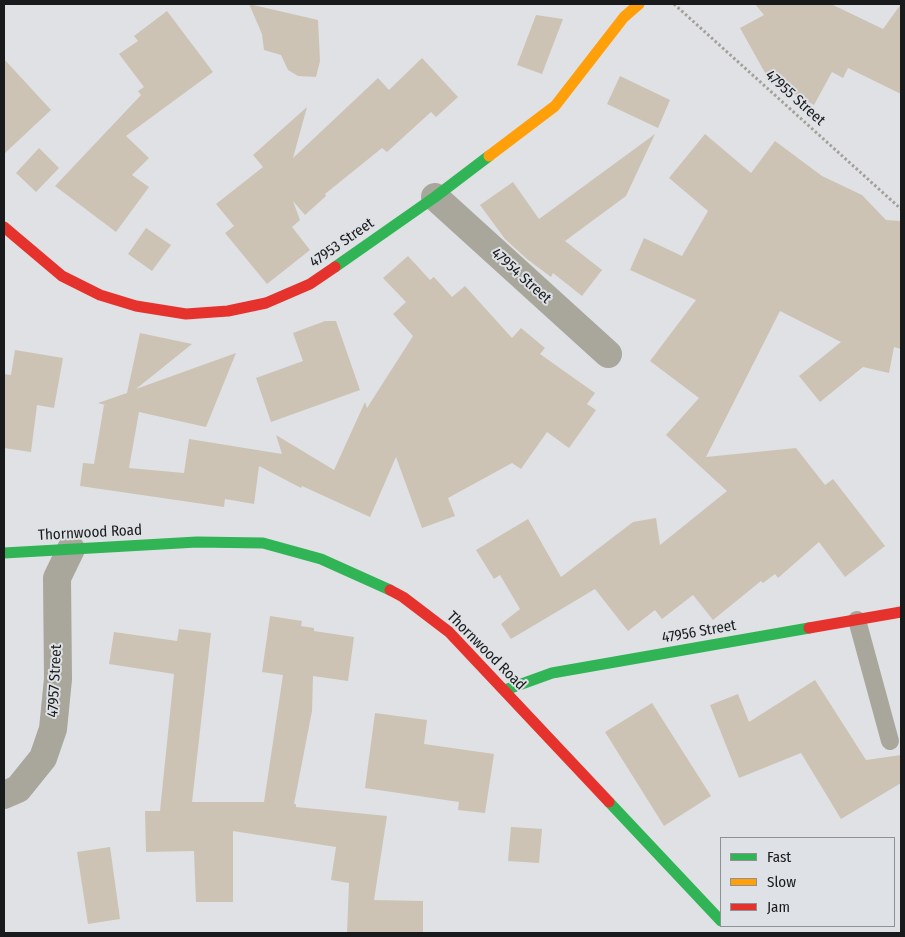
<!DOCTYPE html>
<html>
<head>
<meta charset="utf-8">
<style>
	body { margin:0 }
	#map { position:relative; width:905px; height:937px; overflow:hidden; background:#dfe1e4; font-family:"Fira Sans Condensed",sans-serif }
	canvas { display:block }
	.frame { position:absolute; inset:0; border:5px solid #191a1b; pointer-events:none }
	.legend { position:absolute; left:720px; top:837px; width:175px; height:90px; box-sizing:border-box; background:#dee1e5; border:1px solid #8f9194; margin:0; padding:6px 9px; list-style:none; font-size:15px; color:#191a1b }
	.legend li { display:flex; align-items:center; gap:10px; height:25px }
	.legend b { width:25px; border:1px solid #8f9194 }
</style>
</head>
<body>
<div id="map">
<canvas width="905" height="937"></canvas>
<div class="frame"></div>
<ul class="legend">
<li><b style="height:6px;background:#30b455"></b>Fast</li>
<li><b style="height:6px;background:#ff9f0a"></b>Slow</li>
<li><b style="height:6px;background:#e5322d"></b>Jam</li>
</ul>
</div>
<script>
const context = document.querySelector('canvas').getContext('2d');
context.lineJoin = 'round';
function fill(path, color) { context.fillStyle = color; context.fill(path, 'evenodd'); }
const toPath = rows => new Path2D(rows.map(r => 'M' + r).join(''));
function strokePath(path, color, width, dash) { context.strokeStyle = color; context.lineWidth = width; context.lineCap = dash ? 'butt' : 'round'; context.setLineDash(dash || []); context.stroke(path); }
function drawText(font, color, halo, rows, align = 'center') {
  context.font = font + ' "Fira Sans Condensed",sans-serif'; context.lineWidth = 4; context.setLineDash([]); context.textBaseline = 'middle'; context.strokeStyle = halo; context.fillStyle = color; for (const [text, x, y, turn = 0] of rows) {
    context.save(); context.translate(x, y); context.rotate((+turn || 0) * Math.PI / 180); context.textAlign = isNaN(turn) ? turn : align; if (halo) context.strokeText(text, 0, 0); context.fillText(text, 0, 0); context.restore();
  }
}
fill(toPath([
	[249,4,318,20,320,61,316,77,298,76,288,70,281,55,264,50,262,34],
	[755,4,831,4,883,29,901,4,901,94,848,68,843,78,832,72,814,105,769,80,740,28,764,15],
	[167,11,213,72,126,136,149,158,132,175,149,187,116,232,55,186,141,95,138,91,144,87,119,54,138,41,134,36],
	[536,15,563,19,542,74,517,65],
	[422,58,458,97,436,117,431,112,387,152,382,148,325,194,326,196,305,215,293,201,300,220,292,227,310,250,267,284,225,233,234,226,216,204,263,167,253,155,307,107,293,158,378,78,389,90],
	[4,59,51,110,4,154],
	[620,76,670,100,658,128,607,104],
	[655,134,626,196,565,241,602,270,582,296,553,273,551,277,527,259,505,239,480,205,513,182,539,219],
	[705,134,751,173,775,141,822,176,862,195,886,220,901,221,901,349,894,347,889,373,863,367,820,402,799,376,841,342,780,311,706,457,796,448,825,485,833,479,885,546,845,577,819,542,778,578,775,574,763,583,761,581,713,620,693,595,662,619,655,610,628,631,595,589,511,639,501,624,520,609,500,575,494,579,476,550,528,519,561,577,633,522,656,518,660,545,727,491,666,435,699,398,650,361,696,300,630,270,644,238,682,256,708,211,669,178],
	[39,148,59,168,36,192,16,173],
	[146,228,171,245,152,271,128,254],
	[408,256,430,280,434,277,452,297,465,286,512,338,521,328,545,348,540,354,595,393,587,404,596,410,569,448,547,432,521,469,512,463,448,498,455,516,422,528,396,457,370,517,302,486,301,488,259,466,254,504,225,499,224,507,80,486,83,463,94,464,104,405,109,406,98,403,127,393,140,333,192,344,136,389,236,353,206,427,139,412,129,468,184,473,189,439,282,454,276,435,334,470,365,402,367,408,413,336,393,314,406,302,383,278],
	[325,321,336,321,360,390,271,422,256,378,303,361,293,333],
	[15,350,63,358,54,408,37,405,31,452,4,448,4,374,11,375],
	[270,616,302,621,301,626,314,628,314,631,354,637,348,681,313,676,312,711,294,804,296,804,296,807,387,816,374,900,423,901,423,933,347,933,349,883,331,880,336,847,233,831,233,902,196,902,194,851,146,852,145,811,160,811,174,674,109,664,114,632,177,641,179,629,211,633,192,802,264,802,283,675,262,672],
	[815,680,866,760,901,755,901,783,841,819,801,753,739,778,710,705,738,694,749,722],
	[652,703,711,796,664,826,605,732],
	[375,713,427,720,424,744,494,754,485,813,458,810,459,802,365,788],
	[511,827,542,829,539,863,508,861],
	[110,847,120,919,88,924,77,852]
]), '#cdc3b4');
strokePath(toPath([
	[674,4,901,209]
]), '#a3a099', 3, [2.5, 2.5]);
strokePath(toPath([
	[857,620,890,741]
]), '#a9a69c', 18);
strokePath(toPath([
	[435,197,608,354],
	[4,795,18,789,43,758,53,729,58,679,57,578,71,549]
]), '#a9a69c', 28);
strokePath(toPath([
	[335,267,435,197,489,156],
	[4,553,197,542,263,543,321,559,390,590],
	[505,690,552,673,809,628],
	[609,802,721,921]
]), '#30b455', 11);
strokePath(toPath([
	[489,156,555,106,624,17,639,4]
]), '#ff9f0a', 11);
strokePath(toPath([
	[4,227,62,276,100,295,136,306,186,314,228,311,266,303,310,284,335,267],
	[390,590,403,597,449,632,609,802],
	[809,628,901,612]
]), '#e5322d', 11);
drawText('15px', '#191a1b', '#dee1e5', [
	["47955 Street",795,98,42],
	["47953 Street",342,243,-35],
	["47954 Street",521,276,42],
	["Thornwood Road",90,533,-3],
	["47956 Street",699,632,-10],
	["Thornwood Road",486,651,45],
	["47957 Street",55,681,-87]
]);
</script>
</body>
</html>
